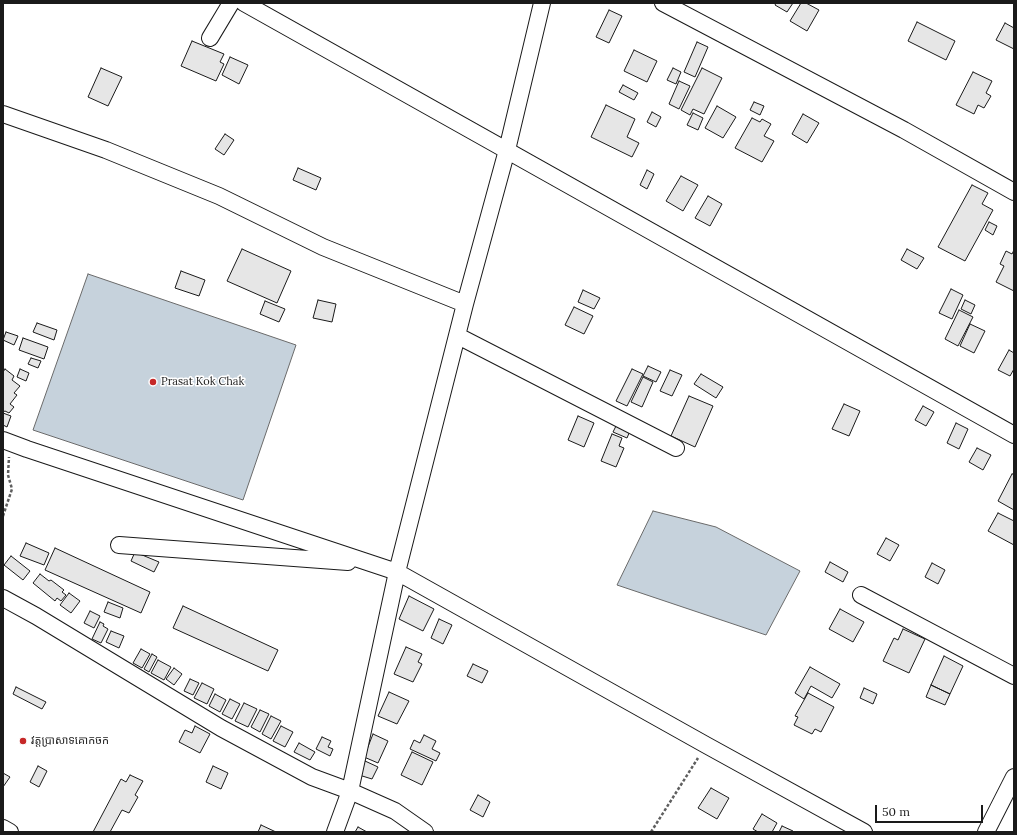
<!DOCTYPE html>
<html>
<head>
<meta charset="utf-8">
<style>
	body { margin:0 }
	#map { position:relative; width:1017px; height:835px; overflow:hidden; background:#fff; font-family:Lora,serif }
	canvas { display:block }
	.frame { position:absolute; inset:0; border:4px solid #1a1a1a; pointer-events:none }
	.scale { position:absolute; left:875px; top:805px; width:108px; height:18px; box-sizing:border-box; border:2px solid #1a1a1a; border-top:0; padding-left:5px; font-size:12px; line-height:14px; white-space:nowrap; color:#1a1a1a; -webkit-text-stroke:3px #fff; paint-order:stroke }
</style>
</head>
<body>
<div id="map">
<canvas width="1017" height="835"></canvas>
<div class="frame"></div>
<div class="scale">50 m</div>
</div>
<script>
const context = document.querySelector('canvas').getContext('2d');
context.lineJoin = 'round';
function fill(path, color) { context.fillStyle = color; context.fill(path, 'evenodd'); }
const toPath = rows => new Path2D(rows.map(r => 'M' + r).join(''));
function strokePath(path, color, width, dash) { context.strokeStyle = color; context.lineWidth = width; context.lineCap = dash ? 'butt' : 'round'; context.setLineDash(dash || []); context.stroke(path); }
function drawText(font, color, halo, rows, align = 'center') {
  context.font = font + ' Lora,"Noto Sans Khmer",serif'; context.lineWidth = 3; context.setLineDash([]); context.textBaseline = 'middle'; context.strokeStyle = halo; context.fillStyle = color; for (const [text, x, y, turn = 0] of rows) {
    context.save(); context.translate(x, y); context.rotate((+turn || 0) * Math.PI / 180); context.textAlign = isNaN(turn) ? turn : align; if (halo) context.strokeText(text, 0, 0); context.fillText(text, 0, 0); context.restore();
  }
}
const water = toPath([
	[88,274,296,345,243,500,33,430,88,274],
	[653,511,716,527,800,571,766,635,617,585,653,511]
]);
fill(water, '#c6d2dc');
strokePath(water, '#6a6a6a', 1);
const building = toPath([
	[776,3,793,3,787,12,775,5,776,3],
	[801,3,806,3,819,10,807,31,790,21,801,3],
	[609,10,622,16,609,43,596,37,609,10],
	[917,22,955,41,946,60,908,41,917,22],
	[1005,23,1014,28,1014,49,996,40,1005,23],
	[192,41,224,54,220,62,224,64,216,81,181,66,192,41],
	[697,42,708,47,695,77,684,72,697,42],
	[634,50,657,61,647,82,624,71,634,50],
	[230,57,248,65,239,84,222,75,230,57],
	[101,68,122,77,108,106,88,97,101,68],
	[673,68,681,72,676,84,667,80,673,68],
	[702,68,722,78,704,114,693,109,690,115,681,110,702,68],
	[973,72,992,81,986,93,991,96,984,108,978,105,974,114,956,105,973,72],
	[679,81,690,86,679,109,669,104,679,81],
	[623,85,638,93,634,100,619,92,623,85],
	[754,102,764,106,760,115,750,110,754,102],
	[606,105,635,119,627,137,639,143,632,157,591,137,606,105],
	[717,106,736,117,723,138,705,128,717,106],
	[652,112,661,117,656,127,647,122,652,112],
	[693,113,703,118,698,130,687,125,693,113],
	[803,114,819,123,807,143,792,134,803,114],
	[752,118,760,122,762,119,771,124,764,136,774,141,762,162,735,148,752,118],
	[225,134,234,140,224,155,215,149,225,134],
	[298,168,321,178,316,190,293,180,298,168],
	[647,170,654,174,647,189,640,185,647,170],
	[681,176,698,185,683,211,666,201,681,176],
	[972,185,988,193,982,204,993,210,965,261,938,247,972,185],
	[708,196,722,204,710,226,695,218,708,196],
	[989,222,997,226,993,235,985,230,989,222],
	[242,249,291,271,277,303,227,281,242,249],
	[907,249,924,258,917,269,901,260,907,249],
	[1014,250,1014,291,996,282,1004,266,1000,264,1006,251,1012,254,1014,250],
	[181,271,205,280,199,296,175,288,181,271],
	[951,289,963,295,952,319,939,313,951,289],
	[583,290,600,298,594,309,578,302,583,290],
	[318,300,336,304,332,322,313,318,318,300],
	[965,300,975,305,971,314,961,309,965,300],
	[265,301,285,309,279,322,260,314,265,301],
	[574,307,593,316,584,334,565,325,574,307],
	[959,310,973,317,958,346,945,339,959,310],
	[37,323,57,330,54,340,33,332,37,323],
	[970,324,985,331,974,353,960,346,970,324],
	[6,332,18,336,14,345,3,340,6,332],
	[23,338,48,347,44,359,19,350,23,338],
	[1009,350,1014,353,1014,369,1010,376,998,370,1009,350],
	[31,358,41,361,38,368,28,364,31,358],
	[648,366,661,372,656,382,643,376,648,366],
	[5,369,14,376,12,380,20,386,14,393,17,395,10,404,14,407,9,413,5,411,3,412,3,372,5,369],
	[20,369,29,373,26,381,17,377,20,369],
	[632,369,643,374,627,406,616,401,632,369],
	[670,370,682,375,672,396,660,391,670,370],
	[701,374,723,387,716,398,694,384,701,374],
	[643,377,653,382,642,407,631,402,643,377],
	[689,396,713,406,695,447,671,436,689,396],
	[844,404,860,411,849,436,832,429,844,404],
	[923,406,934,412,926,426,915,420,923,406],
	[3,413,11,416,7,427,3,425,3,413],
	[578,416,594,423,584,447,568,440,578,416],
	[619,420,632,426,627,438,613,432,619,420],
	[956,423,968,429,959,449,947,443,956,423],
	[612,434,622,438,619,446,624,448,616,467,601,461,612,434],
	[977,448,991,455,983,470,969,462,977,448],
	[1012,474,1014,474,1014,510,998,501,1012,474],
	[998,513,1014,521,1014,545,988,531,998,513],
	[886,538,899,545,890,561,877,554,886,538],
	[26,543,49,553,44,565,20,556,26,543],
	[55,548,150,592,141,613,45,570,55,548],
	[135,552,159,562,154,572,131,561,135,552],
	[11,556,30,571,23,580,4,565,11,556],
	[830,562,848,572,843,582,825,572,830,562],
	[932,563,945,570,938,584,925,577,932,563],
	[40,574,49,581,51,580,64,590,62,592,66,595,61,601,57,598,55,601,33,583,40,574],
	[69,593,80,601,71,613,60,605,69,593],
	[409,596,434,609,423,631,399,619,409,596],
	[108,602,123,608,120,618,104,612,108,602],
	[183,606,278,650,268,671,173,628,183,606],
	[840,609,864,622,853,642,829,629,840,609],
	[90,611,100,616,94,628,84,623,90,611],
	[439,619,452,625,443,644,431,638,439,619],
	[100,622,104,624,103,626,108,629,101,643,92,639,100,622],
	[903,629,925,639,909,673,883,661,894,638,898,640,903,629],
	[111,631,124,636,119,648,106,642,111,631],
	[406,647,422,654,418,662,422,664,413,682,394,674,406,647],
	[141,649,150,654,142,668,133,663,141,649],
	[152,654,157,657,149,672,144,669,152,654],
	[944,656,963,666,950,694,931,685,944,656],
	[158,660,171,667,164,680,151,673,158,660],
	[473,664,488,671,482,683,467,676,473,664],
	[810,667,840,684,832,698,811,686,804,699,795,693,810,667],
	[174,668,182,674,174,685,166,679,174,668],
	[190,679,199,683,193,695,184,691,190,679],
	[202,683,214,689,207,704,194,698,202,683],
	[931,685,950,694,945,705,926,697,931,685],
	[16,687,46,702,42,709,13,694,16,687],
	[864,688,877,694,873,704,860,698,864,688],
	[389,692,409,701,397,724,378,716,389,692],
	[808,693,834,707,821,732,815,729,812,734,794,725,798,717,795,716,808,693],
	[215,694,226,700,220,712,209,706,215,694],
	[230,699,240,704,232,719,222,714,230,699],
	[244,703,257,709,248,727,235,721,244,703],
	[260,710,269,714,260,732,251,727,260,710],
	[271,716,281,721,271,739,262,734,271,716],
	[195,726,210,734,200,753,179,742,185,730,192,733,195,726],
	[281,726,293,732,285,747,273,741,281,726],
	[373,734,388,741,378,763,364,757,373,734],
	[424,735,436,741,432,749,440,753,436,761,410,749,414,740,420,743,424,735],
	[322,737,331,741,328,747,333,749,330,756,316,749,322,737],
	[299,743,315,752,310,760,294,752,299,743],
	[412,752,433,762,422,785,401,775,412,752],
	[365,761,378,767,372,779,359,775,365,761],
	[38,766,47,771,39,787,30,782,38,766],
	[213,766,228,773,221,789,206,782,213,766],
	[3,773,10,777,3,787,3,773],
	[130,775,143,781,135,795,138,797,129,813,122,810,110,832,93,832,121,779,126,782,130,775],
	[711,788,729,798,717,819,698,808,711,788],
	[478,795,490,802,483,817,470,810,478,795],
	[762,814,777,823,772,832,758,832,753,829,762,814],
	[261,825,276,832,258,832,261,825],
	[782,826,793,831,793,832,779,832,782,826],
	[358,827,367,832,355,832,358,827]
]);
fill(building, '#e6e6e6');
strokePath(building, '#1a1a1a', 1);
const minor = toPath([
	[244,3,1014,435],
	[663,3,904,130,1014,192],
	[210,38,231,3],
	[3,114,106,150,219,196,323,247,465,304],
	[458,336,676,448],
	[3,440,27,449,397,572,706,745,864,832],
	[119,545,348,562],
	[861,595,1014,676],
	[3,598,36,616,221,728,312,777,350,791,395,811,425,832],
	[3,828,10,832],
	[335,832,350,791,397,572,465,304,507,150,542,3],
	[986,832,1014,777]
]);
strokePath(minor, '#1a1a1a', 18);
strokePath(toPath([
	[3,516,12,489,8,475,9,457],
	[651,832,698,758]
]), '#5f5f5f', 2.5, [3, 2]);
strokePath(minor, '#fff', 16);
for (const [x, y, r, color] of [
	[153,382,4,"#c62828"],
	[23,741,4,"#c62828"]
]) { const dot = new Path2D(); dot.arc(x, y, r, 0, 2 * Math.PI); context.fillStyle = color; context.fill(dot); strokePath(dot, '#fff', 1.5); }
drawText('11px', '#1a1a1a', '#fff', [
	["Prasat Kok Chak",161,382],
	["វត្តប្រាសាទគោកចក",31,741]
], 'left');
</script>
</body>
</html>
